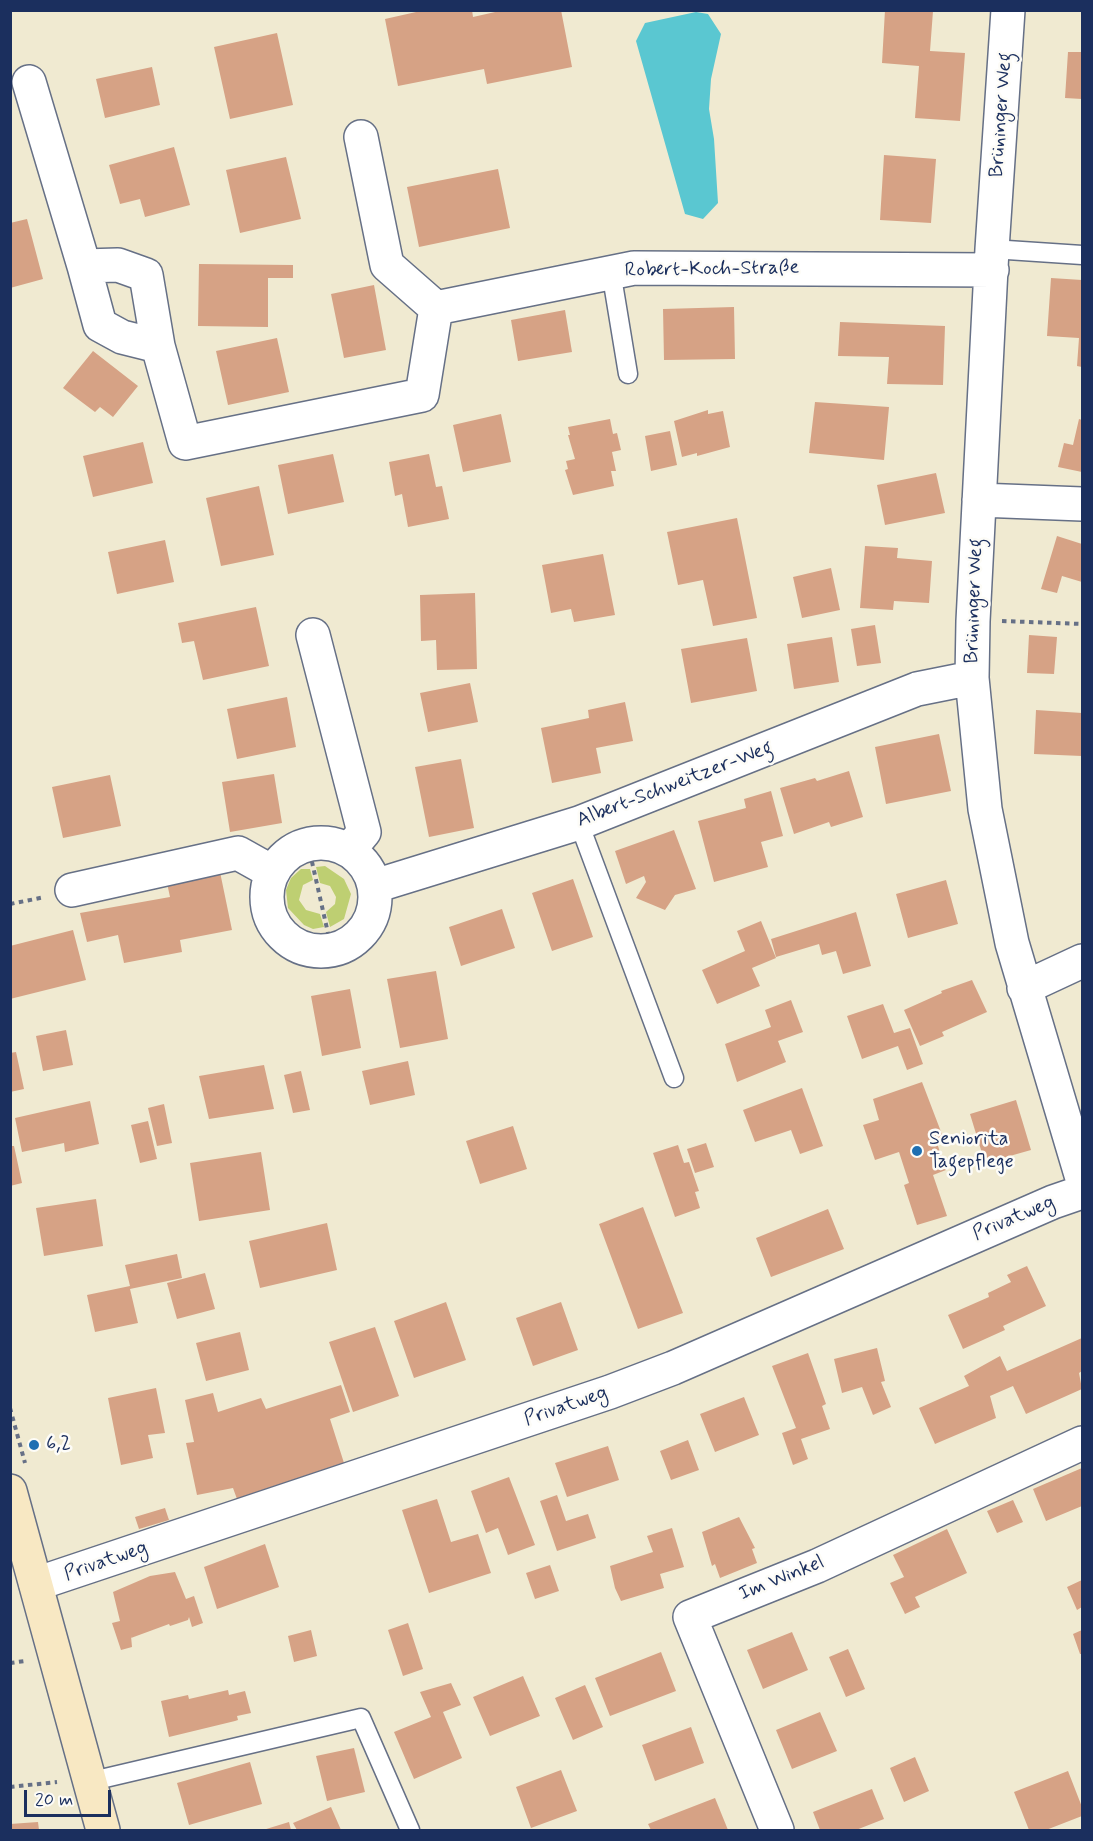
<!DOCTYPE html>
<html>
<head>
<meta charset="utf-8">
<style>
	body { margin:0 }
	#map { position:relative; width:1093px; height:1841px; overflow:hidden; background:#f0ead1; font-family:Mynerve,sans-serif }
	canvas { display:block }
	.frame { position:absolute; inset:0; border:12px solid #1b2f5e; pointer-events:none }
	.scale { position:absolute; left:24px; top:1790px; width:87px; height:27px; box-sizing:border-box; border:3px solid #1b2f5e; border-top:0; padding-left:8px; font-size:18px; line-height:21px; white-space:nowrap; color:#1b2f5e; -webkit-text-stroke:4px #fdfcf7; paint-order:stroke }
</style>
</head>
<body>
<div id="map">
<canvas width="1093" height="1841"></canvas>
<div class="frame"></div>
<div class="scale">20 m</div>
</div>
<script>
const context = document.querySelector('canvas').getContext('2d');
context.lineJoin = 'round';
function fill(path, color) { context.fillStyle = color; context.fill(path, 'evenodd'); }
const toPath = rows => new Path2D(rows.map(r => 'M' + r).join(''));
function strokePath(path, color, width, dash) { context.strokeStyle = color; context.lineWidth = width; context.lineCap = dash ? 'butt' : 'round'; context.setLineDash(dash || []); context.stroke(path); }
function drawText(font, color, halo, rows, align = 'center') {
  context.font = font + ' Mynerve,sans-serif'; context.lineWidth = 5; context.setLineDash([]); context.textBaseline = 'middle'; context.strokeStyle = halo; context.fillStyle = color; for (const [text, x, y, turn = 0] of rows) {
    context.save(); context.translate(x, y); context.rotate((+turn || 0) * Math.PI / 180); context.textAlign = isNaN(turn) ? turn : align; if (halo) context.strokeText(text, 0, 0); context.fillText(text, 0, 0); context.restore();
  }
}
fill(toPath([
	[325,866,344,879,351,894,344,919,330,927,326,912,335,904,336,897,330,886,320,883,316,867],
	[301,869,310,869,313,880,303,885,299,900,306,910,320,914,324,927,313,929,304,925,288,908,286,890,291,878]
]), '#becf72');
fill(toPath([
	[696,12,708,14,721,34,711,79,709,109,714,139,718,203,703,219,685,214,636,41,645,23]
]), '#5ac7d1');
fill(toPath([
	[425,10,472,10,473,17,504,10,561,10,572,67,487,84,484,69,398,86,385,19],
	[885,10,933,11,930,51,965,53,960,121,915,118,919,66,882,63],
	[277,33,293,105,230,119,214,47],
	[1068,52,1082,52,1082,99,1065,98],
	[152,67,160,105,105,118,96,79],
	[174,147,190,205,145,217,140,199,120,204,109,165],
	[884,155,936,159,931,223,880,220],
	[286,157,301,219,240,233,226,170],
	[498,169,510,228,419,247,407,187],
	[27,219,43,279,10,288,10,223],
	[199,264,293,265,293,278,268,278,268,327,198,326],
	[1051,278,1082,280,1082,367,1077,366,1079,338,1047,336],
	[374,285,386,350,344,358,331,294],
	[734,307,735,359,664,360,663,309],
	[565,310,572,352,518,361,511,320],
	[840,322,945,326,943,385,887,384,889,357,838,356],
	[277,338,289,392,228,405,216,351],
	[93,351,138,386,113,417,100,407,95,412,63,388],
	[815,402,889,407,884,460,809,453],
	[708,410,708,414,723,411,730,447,697,456,697,453,682,457,674,421],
	[501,414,511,462,463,472,453,425],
	[610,419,613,434,617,433,621,450,612,452,616,471,611,471,614,486,573,495,565,470,568,469,566,461,575,459,568,435,570,435,568,427],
	[1079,419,1082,420,1082,472,1058,467,1064,443,1073,445],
	[670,431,677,465,651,471,645,436],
	[143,442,153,483,93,497,83,456],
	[333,454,344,502,288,514,278,465],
	[429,454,436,487,442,486,449,519,408,527,402,494,395,496,389,462],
	[936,473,945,513,885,525,877,485],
	[259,486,274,555,221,566,206,498],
	[737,518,757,618,713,626,703,580,678,585,667,532],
	[1057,536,1082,544,1082,582,1062,576,1057,593,1041,589],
	[165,540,174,582,117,594,108,552],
	[865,546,898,548,897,558,932,561,929,603,894,601,893,610,860,608],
	[603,554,615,615,574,622,571,609,551,613,542,565],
	[831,568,840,610,802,618,793,577],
	[475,593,477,669,437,670,436,640,421,641,420,595],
	[256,607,269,666,203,680,194,641,182,643,178,623],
	[875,625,881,663,857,666,851,629],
	[1029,635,1057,637,1054,674,1027,673],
	[832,637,839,682,794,689,787,644],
	[747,638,757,691,691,703,681,649],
	[470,683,478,722,428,732,420,693],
	[287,697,296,747,237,759,227,709],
	[625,702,633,741,596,748,601,773,552,783,541,728,589,718,588,710],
	[1036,710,1082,713,1082,756,1034,754],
	[939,734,951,791,886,804,875,747],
	[461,759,474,828,429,837,415,767],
	[849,771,863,817,831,827,829,822,794,834,780,788,815,778,817,781],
	[274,774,282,823,230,832,222,782],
	[110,775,121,826,63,838,52,787],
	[771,791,783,836,761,842,768,867,714,882,698,821,746,808,744,799],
	[674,830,696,889,675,895,665,910,636,898,646,882,644,876,626,884,615,851],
	[220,872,232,930,180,940,182,952,124,963,118,935,87,942,80,913,170,897,167,883],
	[573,879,593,937,552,951,532,893],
	[946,880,958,924,908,938,896,894],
	[502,909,515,948,461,966,449,927],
	[856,912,871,966,843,974,836,951,822,955,819,944,776,957,771,939],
	[761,921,776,958,752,968,760,986,717,1004,702,970,745,951,737,931],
	[73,930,86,980,10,999,10,946],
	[436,971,448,1039,400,1048,387,979],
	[972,980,987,1012,942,1032,944,1036,920,1046,904,1010,942,993,941,991],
	[350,989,361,1048,322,1056,311,996],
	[791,1000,803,1032,778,1041,786,1062,737,1082,725,1044,771,1027,765,1010],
	[883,1004,894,1033,910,1028,923,1064,907,1070,898,1046,862,1059,847,1016],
	[66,1030,73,1065,43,1071,36,1036],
	[16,1052,24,1089,10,1092,10,1053],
	[408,1061,415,1095,370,1105,362,1071],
	[264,1065,274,1109,209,1119,199,1076],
	[301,1071,310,1110,293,1113,284,1075],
	[922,1082,943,1137,936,1140,946,1170,933,1175,947,1216,917,1225,904,1185,909,1183,899,1152,875,1160,863,1125,879,1120,873,1099],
	[802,1088,823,1146,800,1154,791,1130,755,1142,743,1110],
	[1016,1100,1031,1150,985,1163,970,1114],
	[90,1101,99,1144,65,1152,64,1143,22,1152,15,1118],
	[164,1104,172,1143,157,1146,148,1108],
	[148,1121,157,1159,140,1163,131,1125],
	[513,1126,527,1169,480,1184,466,1141],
	[706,1143,714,1167,695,1173,687,1149],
	[678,1145,684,1163,689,1162,699,1191,695,1192,700,1208,675,1217,653,1153],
	[10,1146,14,1146,22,1183,10,1186],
	[261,1152,270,1210,199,1221,190,1163],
	[96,1199,103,1246,44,1256,36,1208],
	[643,1207,683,1313,638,1329,599,1224],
	[828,1209,844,1249,771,1277,756,1238],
	[327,1223,337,1270,260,1288,249,1241],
	[177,1254,182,1278,130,1289,138,1323,95,1332,87,1295,130,1286,125,1265],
	[1027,1266,1046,1306,1003,1326,1005,1330,963,1349,948,1315,989,1297,988,1293,1011,1282,1007,1275],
	[205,1273,215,1309,177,1319,167,1283],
	[446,1302,466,1360,414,1378,394,1321],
	[561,1302,578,1350,533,1366,516,1318],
	[375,1327,399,1396,353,1412,329,1342],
	[240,1332,249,1370,206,1381,196,1343],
	[1082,1338,1082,1371,1079,1373,1082,1389,1026,1414,1013,1386,990,1396,996,1418,935,1444,919,1408,969,1386,964,1376,1000,1356,1007,1371],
	[877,1348,885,1381,881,1382,891,1407,873,1415,862,1387,842,1393,834,1359],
	[808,1353,826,1404,822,1406,830,1429,801,1439,808,1459,793,1465,782,1433,796,1428,772,1366],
	[341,1385,350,1412,330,1419,344,1463,237,1499,233,1488,197,1495,186,1443,194,1442,185,1400,213,1393,218,1412,261,1398,266,1409],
	[156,1388,165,1433,148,1435,153,1458,121,1465,108,1398],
	[744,1397,759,1435,715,1452,700,1414],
	[688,1440,699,1470,671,1480,660,1451],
	[608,1446,619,1480,567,1497,555,1463],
	[1082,1468,1082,1506,1046,1521,1033,1489],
	[509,1477,535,1545,508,1555,498,1528,486,1533,471,1491],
	[557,1495,566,1521,588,1514,596,1538,557,1551,540,1501],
	[437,1499,451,1542,478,1534,491,1573,429,1593,402,1510],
	[1013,1500,1023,1522,997,1533,987,1511],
	[165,1508,169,1520,139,1529,135,1517],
	[739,1517,755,1548,752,1549,757,1563,720,1578,715,1564,712,1566,702,1532],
	[672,1528,684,1567,660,1574,664,1588,621,1601,615,1588,610,1566,653,1552,647,1536],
	[947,1529,967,1573,915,1597,920,1607,905,1614,890,1583,904,1577,893,1555],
	[265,1544,279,1587,217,1609,204,1567],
	[550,1565,559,1591,535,1599,526,1573],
	[175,1572,186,1599,194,1596,203,1623,192,1627,189,1617,188,1620,170,1626,169,1624,131,1638,131,1636,132,1647,121,1650,112,1623,120,1621,113,1592,150,1576],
	[1082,1580,1082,1607,1077,1610,1067,1587],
	[408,1623,423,1669,403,1676,388,1630],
	[311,1630,317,1656,294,1662,288,1636],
	[1082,1630,1082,1654,1080,1654,1073,1634],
	[792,1632,808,1670,763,1689,747,1650],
	[848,1649,865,1689,846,1697,829,1657],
	[661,1652,676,1691,610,1716,595,1678],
	[523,1676,540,1716,490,1736,473,1697],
	[451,1683,461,1705,443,1712,462,1758,414,1779,394,1732,431,1717,420,1692],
	[585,1685,603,1727,573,1740,555,1698],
	[228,1690,229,1695,245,1691,251,1713,237,1716,238,1720,235,1721,169,1737,161,1701,188,1695,189,1699],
	[820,1712,837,1751,792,1769,776,1730],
	[691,1727,704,1763,655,1781,642,1745],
	[354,1748,365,1792,327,1801,316,1756],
	[915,1757,929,1791,904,1802,890,1768],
	[250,1762,262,1804,189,1825,177,1783],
	[561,1770,577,1811,531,1828,516,1787],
	[1068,1771,1082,1807,1082,1816,1046,1830,1029,1830,1014,1792],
	[872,1789,884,1819,856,1830,820,1830,813,1812],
	[715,1798,728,1830,651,1830,648,1824],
	[331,1807,341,1830,297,1830,293,1823],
	[38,1822,39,1830,10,1830,10,1824],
	[289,1822,291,1830,263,1830]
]), '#d6a285');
const lane = toPath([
	[992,249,1082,255],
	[611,271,628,374],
	[579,823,674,1078],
	[88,1782,361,1718,410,1830]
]);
const street = toPath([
	[1008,10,992,249,973,621,972,678,985,809,1012,943,1082,1178],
	[29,82,84,266,118,265,146,275,158,346,185,443,422,395,436,308,634,268,992,270],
	[361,137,387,265,436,308],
	[84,266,100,325,122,337,158,346],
	[979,500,1082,504],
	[313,635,364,832,349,850],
	'267 897a54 54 0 1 1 108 0a54 54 0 1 1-108 0Z',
	[375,886,579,823,917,689,972,678],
	[72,890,238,853,272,872],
	[1024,988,1082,961],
	[36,1584,610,1392,673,1368,1053,1202,1082,1192],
	[777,1830,690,1617,817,1566,1082,1443]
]);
const secondary = toPath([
	[10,1491,103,1830]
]);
strokePath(lane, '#667086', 21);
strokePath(street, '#667086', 36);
strokePath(secondary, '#667086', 36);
strokePath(toPath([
	[1002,621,1082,624],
	[308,844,332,951],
	[10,904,45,897],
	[10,1408,25,1463],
	[10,1663,25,1661],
	[10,1787,57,1782]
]), '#667086', 4, [4.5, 4.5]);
strokePath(lane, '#fff', 18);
strokePath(street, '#fff', 33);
strokePath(secondary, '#f8e8c3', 33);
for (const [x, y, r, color] of [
	[917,1151,6,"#1f6fb2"],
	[34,1445,6,"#1f6fb2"]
]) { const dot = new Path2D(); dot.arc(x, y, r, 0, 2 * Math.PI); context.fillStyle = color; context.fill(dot); strokePath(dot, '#fdfcf7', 2); }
drawText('20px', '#1b2f5e', '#fdfcf7', [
	["Brüninger Weg",1002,115,-86],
	["Robert-Koch-Straße",712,270,-1],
	["Brüninger Weg",975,601,-88],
	["Albert-Schweitzer-Weg",675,785,-21],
	["Privatweg",1014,1219,-23],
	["Privatweg",566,1407,-19],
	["Privatweg",106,1562,-19],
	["Im Winkel",782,1579,-22]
]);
drawText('20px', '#1b2f5e', '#fdfcf7', [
	["Seniorita",929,1140],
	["Tagepflege",929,1163],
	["6,2",46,1445]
], 'left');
</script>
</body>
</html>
